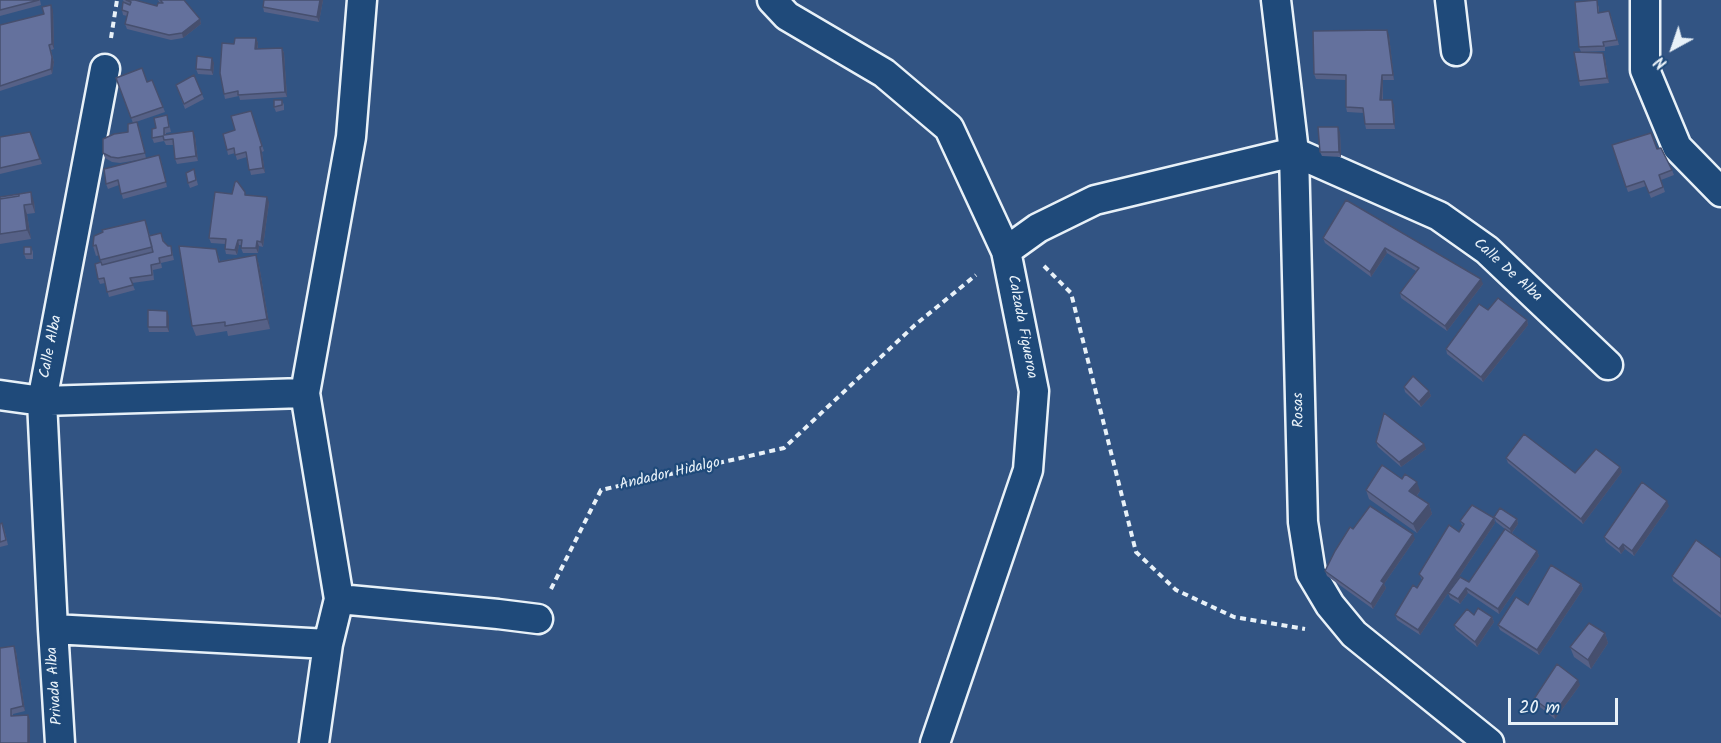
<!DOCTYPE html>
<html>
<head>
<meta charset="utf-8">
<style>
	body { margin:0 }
	#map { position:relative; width:1721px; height:743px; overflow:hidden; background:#325483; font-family:Kalam,sans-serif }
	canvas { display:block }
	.north { position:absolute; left:1643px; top:18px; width:60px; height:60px; -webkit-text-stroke:4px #1f4a7a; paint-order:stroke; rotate:220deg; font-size:16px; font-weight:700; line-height:24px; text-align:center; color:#e8f1f8 }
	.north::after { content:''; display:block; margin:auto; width:21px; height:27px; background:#e8f1f8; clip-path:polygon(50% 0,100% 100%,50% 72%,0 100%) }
	.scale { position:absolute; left:1508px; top:698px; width:110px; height:27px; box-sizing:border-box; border:3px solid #e8f1f8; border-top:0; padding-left:8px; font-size:18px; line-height:21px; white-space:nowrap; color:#e8f1f8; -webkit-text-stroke:4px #1f4a7a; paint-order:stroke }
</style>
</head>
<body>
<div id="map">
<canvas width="1721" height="743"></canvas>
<div class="north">N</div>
<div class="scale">20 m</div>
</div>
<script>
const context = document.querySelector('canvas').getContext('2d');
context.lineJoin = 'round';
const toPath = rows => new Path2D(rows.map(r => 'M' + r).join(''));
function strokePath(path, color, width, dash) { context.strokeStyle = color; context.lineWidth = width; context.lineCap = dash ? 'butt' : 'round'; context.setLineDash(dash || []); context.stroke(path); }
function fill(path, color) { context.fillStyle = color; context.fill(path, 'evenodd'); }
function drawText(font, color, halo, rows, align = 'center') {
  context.font = font + ' Kalam,sans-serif'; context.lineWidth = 4.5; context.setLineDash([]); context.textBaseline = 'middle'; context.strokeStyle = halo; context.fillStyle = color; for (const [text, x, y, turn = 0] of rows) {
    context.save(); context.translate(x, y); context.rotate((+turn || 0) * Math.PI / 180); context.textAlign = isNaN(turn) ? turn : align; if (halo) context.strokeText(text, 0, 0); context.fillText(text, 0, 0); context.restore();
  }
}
const minor = toPath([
	[772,0,787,16,884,73,949,128,1006,251,1034,391,1028,470,935,743],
	[1276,0,1294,152,1303,522,1311,573,1330,605,1354,634,1489,743],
	[1450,0,1456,51],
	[1645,0,1645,70,1677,147,1721,192],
	[1006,251,1038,228,1095,200,1294,152,1439,216,1487,250,1608,365],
	[305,393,351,137,362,0],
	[0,395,42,401,305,393,339,599,328,644,314,743],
	[339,599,498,614,538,619],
	[53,629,328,644],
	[60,743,53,629,42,401,105,69]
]);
strokePath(minor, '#e8f1f8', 33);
strokePath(toPath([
	[111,38,117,0],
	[1044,266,1071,293,1136,552,1176,590,1234,617,1305,629],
	[551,589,601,490,784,448,915,325,976,275]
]), '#e8f1f8', 4, [6, 4.5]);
strokePath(minor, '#1f4a7a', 28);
fill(toPath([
	[0,0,40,0,41,5,0,16],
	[123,0,138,0,138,1,157,6,160,3,158,0,184,0,200,19,201,24,183,38,171,40,127,29,125,24,127,16,123,15,122,10,124,3],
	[323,0,319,22,264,12,263,7],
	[1599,5,1599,13,1611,16,1619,45,1605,47,1605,51,1581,52,1579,47],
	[53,10,54,49,51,50,54,62,52,74,0,91,0,25,44,14],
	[1389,35,1394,80,1383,80,1383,100,1394,105,1395,129,1366,129,1365,124,1364,113,1347,112,1346,107,1346,80,1316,79,1314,74],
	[256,38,258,43,258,49,282,48,284,53,287,97,240,100,239,96,225,99,224,94,234,44],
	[1605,58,1609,83,1580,86,1579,81],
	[214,63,213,75,198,74,196,69],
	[194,75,204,99,185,109,176,85],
	[116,78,147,82,152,80,165,112,133,123],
	[282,100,284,105,284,110,276,112,274,107],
	[251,111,264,151,262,152,265,173,251,175,247,157,237,160,235,153,228,155,227,150,235,130],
	[167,115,171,132,166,133,166,135,195,136,198,161,177,164,175,159,174,145,166,145,164,141,154,143,152,138,156,128],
	[139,127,146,158,161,160,167,187,123,199,119,185,108,189,106,184,144,159,120,163,112,162,105,158,103,153,128,132],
	[30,132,42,164,0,174,0,137],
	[1340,132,1341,157,1322,156,1320,152],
	[1612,145,1657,149,1672,170,1674,175,1661,180,1665,192,1651,198,1646,186,1628,192],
	[194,169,198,185,190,188,188,183],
	[246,195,269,202,263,247,259,246,258,253,243,253,241,248,242,245,239,245,237,255,226,254,225,249,225,244,211,243,209,238],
	[0,197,34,202,35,213,27,214,31,239,0,244],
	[1346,200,1483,284,1447,331,1401,298,1400,293,1416,271,1387,253,1371,277,1325,243,1323,238],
	[145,220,150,236,163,238,164,242,168,246,171,246,174,260,161,263,162,268,153,270,154,280,132,283,135,290,109,297,105,283,100,284,98,279,101,262,99,255,96,256,93,246],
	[31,247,33,252,33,259,26,259,24,254],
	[216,249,220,261,256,255,259,265,270,329,228,336,227,331,196,336,192,326],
	[1488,310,1527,320,1528,325,1483,382,1447,354,1446,349],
	[169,316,169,332,149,332,148,327],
	[1404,387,1429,391,1431,396,1421,407,1405,392],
	[1376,442,1426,449,1401,467,1378,447],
	[1506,458,1575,473,1620,467,1622,472,1583,524,1508,463],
	[1402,479,1420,491,1417,496,1429,504,1432,514,1417,533,1369,499,1366,490],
	[1669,506,1634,556,1625,549,1621,554,1606,542,1604,537],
	[1494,517,1517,519,1518,524,1512,533,1537,551,1539,556,1499,614,1468,593,1460,604,1450,598,1448,593,1469,582,1505,529,1496,522],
	[1494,518,1495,523,1420,635,1397,620,1395,615,1422,580,1419,574,1459,532,1463,527,1460,521],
	[0,524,4,528,8,545,0,547],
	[1353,529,1415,539,1384,584,1386,588,1373,609,1327,576,1325,571],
	[1721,558,1721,618,1673,581,1672,576],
	[1581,584,1583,589,1539,655,1500,630,1498,625,1528,605],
	[1474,615,1492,617,1494,622,1477,647,1456,630,1454,625],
	[1605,633,1608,643,1591,669,1574,657,1570,647],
	[14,646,16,651,25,711,13,714,13,716,30,720,30,743,0,743],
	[1580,685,1555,719,1536,704,1534,699]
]), '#566187');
fill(toPath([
	[320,0,323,0,319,22,317,17],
	[51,5,53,10,54,49,52,44],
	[200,19,201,24,183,38,182,33],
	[1387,30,1389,35,1394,80,1393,75],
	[256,38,258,43,257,54,255,49],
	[49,45,54,62,52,74,51,69],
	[282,48,284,53,287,97,285,92],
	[1603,53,1605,58,1609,83,1607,78],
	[212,58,214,63,213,75,211,70],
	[1382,75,1383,80,1382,105,1380,100],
	[1392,100,1394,105,1395,129,1394,124],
	[1338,127,1340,132,1341,157,1339,152],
	[193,131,195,136,198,161,196,156],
	[260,147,262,152,265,173,263,168],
	[31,192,34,202,35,213,32,204],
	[267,197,269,202,263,247,261,242],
	[24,205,27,214,31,239,27,230],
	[238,240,239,245,237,255,235,250],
	[257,241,259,246,258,253,256,248],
	[1385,248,1387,253,1371,277,1370,272],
	[256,255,259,265,270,329,267,319],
	[1481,279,1483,284,1447,331,1445,326],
	[167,311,169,316,169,332,167,327],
	[1527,320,1528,325,1483,382,1481,377],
	[1429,391,1431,396,1421,407,1419,402],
	[1424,444,1426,449,1401,467,1399,462],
	[1620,467,1622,472,1583,524,1581,519],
	[1417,482,1420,491,1413,501,1409,491],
	[1667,501,1669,506,1634,556,1632,551],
	[1429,504,1432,514,1417,533,1413,524],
	[1494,518,1495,523,1420,635,1418,630],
	[1517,519,1518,524,1511,534,1510,529],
	[1413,534,1415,539,1384,584,1386,588,1373,609,1371,604,1381,581],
	[1623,544,1625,549,1621,554,1619,549],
	[1537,551,1539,556,1499,614,1498,609],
	[1581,584,1583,589,1539,655,1537,650],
	[1466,588,1468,593,1460,604,1458,599],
	[1492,617,1494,622,1477,647,1475,642],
	[1605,633,1608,643,1591,669,1588,660],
	[14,646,16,651,25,711,23,706],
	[1578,680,1580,685,1555,719,1554,714],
	[28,715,30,720,30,743,28,743]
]), '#464f6e');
const building = toPath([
	[0,0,39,0,0,10,0,0],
	[126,0,135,0,157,6,158,3,163,3,160,0,184,0,200,19,182,33,169,35,125,24,128,12,122,10,123,2,130,5,131,2,126,0],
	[264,0,320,0,317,17,263,7,264,0],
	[1597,0,1598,13,1609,11,1617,40,1603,42,1604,46,1579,47,1575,2,1597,0],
	[51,5,52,44,49,45,52,57,51,69,0,86,0,25,44,14,42,7,51,5],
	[1387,30,1393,75,1382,75,1380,100,1392,100,1394,124,1365,124,1363,108,1346,107,1346,75,1314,74,1313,31,1387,30],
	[235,38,256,38,255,49,282,48,285,92,238,95,238,91,224,94,220,73,222,43,234,44,235,38],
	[1574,52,1603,53,1607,78,1579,81,1574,52],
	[197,56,212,58,211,70,196,69,197,56],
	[142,68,147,82,152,80,163,107,131,118,116,78,142,68],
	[194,75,202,94,184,104,176,85,194,75],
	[274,100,282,100,282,105,274,107,274,100],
	[251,111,262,146,260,147,263,168,249,170,246,152,235,155,234,148,227,150,223,134,235,130,231,116,251,111],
	[167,115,169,127,164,128,164,135,193,131,196,156,175,159,173,139,164,140,163,136,152,138,152,129,156,128,154,118,167,115],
	[137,122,145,153,118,158,111,157,103,153,103,139,114,134,128,132,128,124,137,122],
	[1318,127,1338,127,1339,152,1320,152,1318,127],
	[30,132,40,159,0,168,0,137,30,132],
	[1651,133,1657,149,1661,148,1672,170,1659,175,1663,187,1649,193,1644,181,1626,187,1612,145,1651,133],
	[159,155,166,182,121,194,118,180,106,184,104,169,159,155],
	[194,169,196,180,188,183,186,173,194,169],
	[237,181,245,192,245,195,267,197,261,242,257,241,256,248,241,248,242,240,238,240,235,250,225,249,226,239,209,238,215,192,232,194,235,182,237,181],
	[31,192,32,204,24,205,27,230,0,234,0,199,19,196,19,194,31,192],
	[19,194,19,196,0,199,0,197,19,194],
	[1346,200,1481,279,1445,326,1400,293,1419,268,1385,248,1370,272,1323,238,1346,200],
	[145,220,152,247,100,260,96,245,93,246,94,236,103,232,102,230,145,220],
	[161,233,163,241,168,246,171,246,172,255,159,258,160,263,151,265,152,275,130,278,133,285,107,292,104,278,98,279,95,264,101,262,102,265,153,252,149,236,161,233],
	[179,246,216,249,219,262,256,255,267,319,225,326,225,322,192,326,179,246],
	[24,247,31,247,31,254,24,254,24,247],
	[1498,298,1527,320,1481,377,1446,349,1479,304,1488,310,1498,298],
	[148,310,167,311,167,327,148,327,148,310],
	[1413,376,1429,391,1419,402,1404,387,1413,376],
	[1384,413,1424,444,1399,462,1376,442,1384,413],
	[1524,434,1575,473,1596,449,1620,467,1581,519,1506,458,1524,434],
	[1382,465,1402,479,1405,474,1417,482,1409,491,1429,504,1413,524,1366,490,1382,465],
	[1642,482,1667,501,1632,551,1623,544,1619,549,1604,537,1642,482],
	[1472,505,1494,518,1418,630,1395,615,1413,585,1417,588,1423,578,1419,574,1449,525,1459,532,1464,524,1460,521,1472,505],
	[1370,506,1413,534,1381,581,1384,583,1371,604,1325,571,1335,551,1350,527,1353,529,1370,506],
	[1500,508,1517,519,1510,529,1494,517,1500,508],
	[2,523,6,540,0,542,0,524,2,523],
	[1505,529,1537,551,1498,609,1466,588,1458,599,1448,593,1460,577,1469,582,1505,529],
	[1696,540,1721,558,1721,614,1672,576,1696,540],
	[1551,565,1581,584,1537,650,1498,625,1516,597,1528,605,1551,565],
	[1478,608,1492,617,1475,642,1454,625,1467,609,1474,615,1478,608],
	[1589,623,1605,633,1588,660,1570,647,1589,623],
	[14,646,23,706,11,709,11,716,28,715,28,743,0,743,0,648,14,646],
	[1557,664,1578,680,1554,714,1534,699,1557,664]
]);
fill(building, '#64719d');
strokePath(building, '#464f6e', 1.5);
drawText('15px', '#e8f1f8', '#1f4a7a', [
	["Calle De Alba",1507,271,42],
	["Calzada Figueroa",1021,327,79],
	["Calle Alba",52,347,-79],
	["Rosas",1300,410,-91],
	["Andador Hidalgo",670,475,-13],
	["Privada Alba",56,686,-94]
]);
</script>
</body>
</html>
